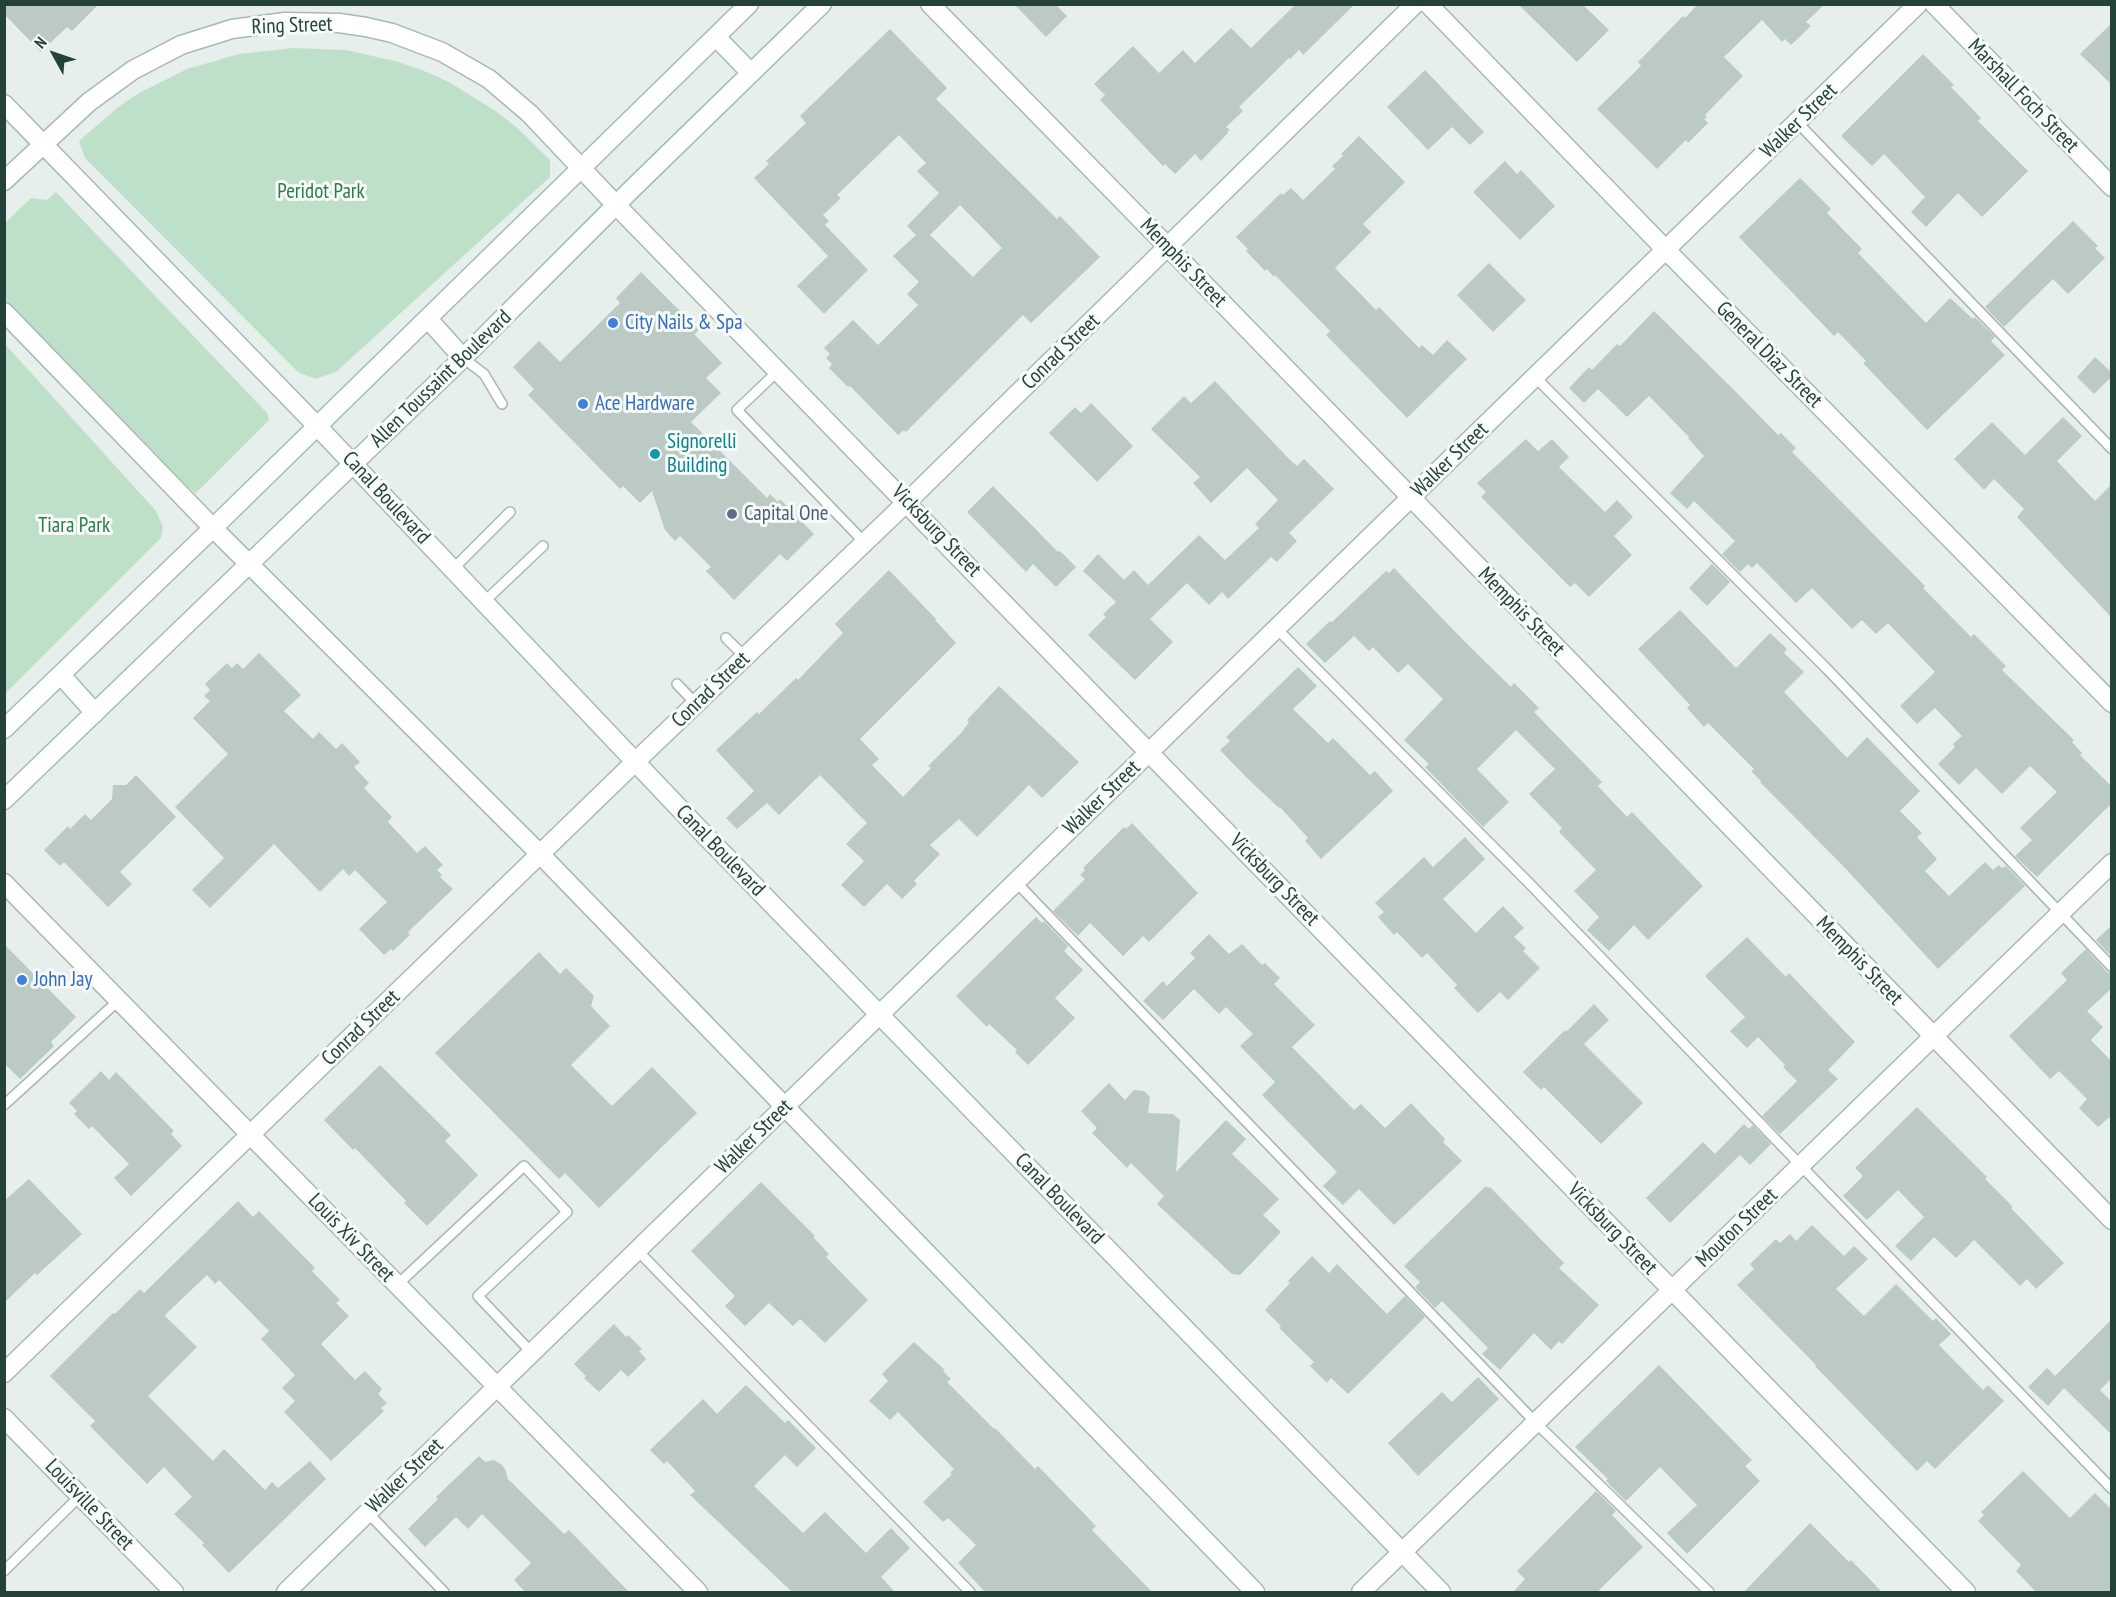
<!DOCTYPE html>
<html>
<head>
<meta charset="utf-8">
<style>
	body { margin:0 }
	#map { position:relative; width:2116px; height:1597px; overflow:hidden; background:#e6efeb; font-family:"PT Sans Narrow",sans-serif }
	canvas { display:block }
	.frame { position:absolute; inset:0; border:6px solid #24423a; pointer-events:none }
	.north { position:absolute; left:24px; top:24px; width:60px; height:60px; -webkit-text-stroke:4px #f7fbf9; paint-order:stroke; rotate:310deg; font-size:16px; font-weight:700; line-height:24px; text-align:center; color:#24423a }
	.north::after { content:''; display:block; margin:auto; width:21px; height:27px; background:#24423a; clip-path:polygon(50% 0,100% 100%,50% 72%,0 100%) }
</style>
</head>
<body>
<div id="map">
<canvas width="2116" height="1597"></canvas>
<div class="frame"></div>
<div class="north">N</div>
</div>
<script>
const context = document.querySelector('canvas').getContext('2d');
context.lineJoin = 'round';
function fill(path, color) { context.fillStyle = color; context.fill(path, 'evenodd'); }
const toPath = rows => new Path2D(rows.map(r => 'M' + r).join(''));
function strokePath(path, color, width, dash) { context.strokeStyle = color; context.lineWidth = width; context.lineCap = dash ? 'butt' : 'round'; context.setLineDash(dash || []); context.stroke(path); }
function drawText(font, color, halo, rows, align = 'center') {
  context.font = font + ' "PT Sans Narrow",sans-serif'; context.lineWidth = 6; context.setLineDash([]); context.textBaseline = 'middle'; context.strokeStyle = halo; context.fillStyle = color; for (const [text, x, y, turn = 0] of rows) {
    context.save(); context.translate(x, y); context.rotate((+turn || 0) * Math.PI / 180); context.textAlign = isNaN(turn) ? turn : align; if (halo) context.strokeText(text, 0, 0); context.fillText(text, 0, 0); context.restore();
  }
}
fill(toPath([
	[293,48,346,50,399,62,424,71,449,82,494,110,515,126,550,160,550,177,336,372,315,379,298,372,85,158,79,141,117,108,139,93,187,69,239,54],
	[56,192,267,413,269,420,196,493,188,487,5,299,5,223,31,198,47,200],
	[5,344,156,511,163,527,161,538,5,694]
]), '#bfe0c8');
fill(toPath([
	[4,4,99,4,72,31,67,27,41,52,4,14],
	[1014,4,1055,4,1067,16,1046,37],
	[1296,4,1355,4,1303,55,1299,50,1290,59,1289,58,1239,107,1243,111,1226,127,1230,130,1227,132,1228,133,1201,161,1195,154,1175,174,1165,164,1163,166,1100,100,1105,95,1094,84,1133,46,1159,73,1183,50,1195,63,1231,28,1251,48],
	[1518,4,1582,4,1609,30,1577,62],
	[1698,4,1825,4,1806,22,1811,26,1791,45,1785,39,1782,42,1762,20,1724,57,1743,76,1705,115,1707,117,1704,119,1708,123,1688,143,1686,140,1657,169,1597,109,1641,66,1638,62,1683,16,1685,18],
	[2112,23,2112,85,2080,54],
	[890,29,947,88,936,99,1057,219,1060,216,1100,257,1031,323,1023,315,906,432,904,430,898,435,850,386,848,387,829,368,832,364,826,358,830,354,824,348,853,320,878,345,918,305,907,294,919,282,893,256,916,235,907,226,939,193,917,171,926,163,899,135,837,195,841,198,823,215,829,221,825,225,868,270,824,314,797,286,828,256,754,178,769,164,766,161,806,123,800,116],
	[960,205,1002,248,973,277,930,235],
	[1923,54,1954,85,1951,87,1981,118,1978,121,2028,171,1982,217,1958,193,1926,227,1911,212,1925,197,1884,154,1872,166,1841,136],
	[1425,70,1484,132,1470,145,1452,127,1428,150,1387,107],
	[1359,136,1405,182,1363,224,1371,232,1335,268,1376,310,1379,307,1419,348,1422,345,1433,355,1447,340,1467,359,1407,418,1326,335,1330,331,1275,275,1274,277,1267,269,1265,271,1246,251,1248,249,1236,237,1281,193,1283,195,1291,188,1303,200,1335,169,1332,166,1343,156,1341,154],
	[1505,161,1517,174,1521,170,1555,206,1520,240,1473,192],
	[1800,178,1831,209,1827,213,1862,249,1858,253,1926,323,1950,298,1973,319,1975,317,1995,337,1991,341,2005,355,1927,430,1863,363,1866,361,1838,332,1834,336,1739,237],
	[2073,221,2098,246,2095,248,2105,258,2068,294,2053,279,2004,327,1985,307],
	[1489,263,1526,300,1493,332,1457,295],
	[641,272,699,330,694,334,722,363,706,378,721,393,691,422,767,498,770,494,778,502,780,499,814,534,787,561,780,554,734,600,706,571,711,567,680,536,675,541,665,530,652,491,640,503,623,486,620,489,528,395,534,389,513,367,539,341,560,362,620,303,616,298],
	[1654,311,1736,392,1778,435,1781,433,1796,448,1792,452,1925,586,1923,588,1971,637,1974,634,2006,666,2002,670,2074,740,2072,742,2082,753,2080,755,2112,787,2112,803,2037,877,2015,856,2032,840,2020,828,2057,792,2030,766,2002,794,1976,768,1959,785,1938,764,1955,747,1953,744,1962,736,1935,708,1917,724,1900,706,1935,672,1888,623,1876,634,1862,620,1852,629,1812,588,1796,603,1757,563,1752,568,1748,564,1740,572,1722,554,1735,541,1694,501,1687,509,1670,493,1704,456,1688,438,1689,437,1649,396,1627,417,1598,389,1584,403,1569,388,1589,367,1592,370,1617,344,1620,346],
	[2095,357,2112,373,2112,376,2094,394,2077,377],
	[1215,381,1290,460,1297,466,1304,459,1334,489,1289,533,1297,541,1277,562,1271,557,1228,599,1222,592,1209,605,1187,583,1150,619,1173,642,1135,680,1088,635,1106,617,1103,614,1116,602,1083,571,1098,554,1124,580,1134,570,1148,585,1199,535,1225,560,1259,528,1255,524,1278,500,1247,468,1211,503,1193,483,1200,477,1151,429,1184,396,1191,403],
	[1091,403,1133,446,1097,482,1049,433,1075,407,1081,413],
	[2063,417,2082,436,2057,461,2095,501,2112,484,2112,618,2017,517,2024,509,1994,479,1984,490,1954,459,1992,422,2025,455],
	[1526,439,1538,451,1552,439,1569,457,1559,467,1605,512,1617,500,1633,517,1614,536,1632,555,1589,597,1575,583,1570,587,1481,497,1486,492,1477,483],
	[993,486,1058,552,1060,551,1076,567,1056,587,1033,564,1026,572,967,512],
	[1712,564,1730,582,1707,606,1689,588],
	[1394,568,1462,639,1511,687,1514,683,1539,708,1534,712,1602,782,1598,786,1627,817,1632,812,1703,886,1648,940,1634,925,1609,951,1587,930,1599,917,1574,891,1596,870,1559,832,1562,828,1529,794,1555,769,1516,730,1477,769,1509,802,1483,827,1425,767,1429,764,1404,740,1443,699,1408,664,1398,673,1373,647,1369,651,1354,636,1325,663,1306,644,1330,621,1332,622,1386,571,1389,573],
	[889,570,936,619,935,620,956,643,860,739,879,759,872,765,903,797,931,768,928,766,962,732,969,722,967,720,999,686,1079,762,1042,798,1029,785,977,837,959,819,930,845,940,854,914,881,917,884,902,899,887,884,864,907,841,885,864,861,846,844,867,823,820,775,779,815,767,803,737,829,726,818,754,791,716,750,757,712,759,714,796,678,798,680,843,633,835,624],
	[1680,610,1736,668,1770,633,1787,649,1784,653,1804,672,1784,692,1847,758,1867,737,1920,791,1900,811,1922,833,1917,837,1937,859,1925,871,1949,896,1985,862,1993,870,1999,865,2002,868,2006,866,2025,886,1938,969,1846,869,1760,782,1761,781,1751,771,1754,769,1708,723,1704,727,1687,708,1690,705,1638,649],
	[259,653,301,695,284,711,313,739,319,732,336,749,342,743,360,762,354,767,369,783,364,788,392,817,388,822,417,853,425,846,443,865,437,870,442,875,440,877,453,889,408,932,410,935,393,951,391,949,384,955,359,929,387,902,355,870,349,876,343,869,320,892,274,844,210,908,192,890,224,858,175,807,228,754,193,718,210,701,204,696,210,690,205,684,227,663,232,668,237,663,243,669],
	[1298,667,1317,686,1293,709,1328,743,1333,738,1370,775,1375,771,1393,791,1321,859,1305,841,1308,838,1280,807,1279,808,1247,778,1220,750,1230,741,1226,737],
	[136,775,176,817,120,872,132,884,108,907,64,862,60,866,44,850,68,826,70,829,85,814,91,820,112,799,113,785,126,785],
	[1132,823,1198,893,1149,942,1143,936,1123,956,1090,923,1078,936,1053,911,1085,879,1080,875,1085,870,1083,868,1124,827,1126,829],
	[1465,837,1485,859,1443,899,1476,933,1503,906,1524,928,1514,937,1526,948,1523,951,1540,968,1508,1000,1500,992,1478,1013,1454,988,1457,985,1427,953,1422,958,1397,932,1394,935,1378,917,1384,912,1375,903,1424,857,1433,867],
	[1036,917,1042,923,1044,921,1068,946,1064,951,1083,970,1055,998,1075,1018,1028,1065,1015,1052,1017,1050,989,1024,987,1027,956,996],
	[2112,925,2112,957,2096,940],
	[1209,934,1229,954,1242,944,1262,965,1265,963,1280,978,1274,984,1315,1025,1292,1047,1354,1110,1361,1104,1385,1128,1411,1103,1445,1139,1443,1142,1462,1161,1394,1225,1359,1189,1343,1205,1323,1186,1337,1172,1262,1095,1275,1082,1240,1046,1253,1034,1226,1007,1219,1014,1194,989,1163,1020,1143,1001,1163,981,1167,986,1195,958,1190,953],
	[1747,937,1786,977,1789,973,1855,1042,1828,1070,1838,1079,1780,1134,1762,1116,1797,1081,1783,1067,1785,1065,1758,1037,1747,1048,1730,1031,1745,1017,1705,976],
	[4,944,76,1017,51,1042,54,1046,20,1079,4,1063],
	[2086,949,2107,972,2112,974,2112,988,2087,1011,2103,1027,2091,1040,2112,1062,2112,1115,2098,1127,2079,1108,2087,1099,2059,1071,2050,1079,2009,1036,2067,980,2061,973],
	[539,952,560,974,566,968,594,996,591,1006,610,1026,571,1065,612,1106,652,1067,697,1113,599,1208,565,1173,559,1179,435,1053],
	[1594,1004,1609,1020,1584,1044,1643,1103,1601,1144,1544,1087,1541,1090,1523,1072,1565,1030,1566,1032],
	[380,1065,451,1135,445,1141,478,1175,427,1226,404,1203,406,1201,355,1148,353,1150,324,1120],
	[101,1071,109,1080,116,1072,174,1131,171,1134,182,1146,131,1196,114,1178,129,1164,92,1126,89,1129,74,1114,77,1111,69,1103],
	[1109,1083,1125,1100,1134,1090,1144,1091,1150,1097,1148,1113,1173,1114,1180,1120,1176,1172,1226,1120,1246,1139,1232,1154,1279,1199,1263,1215,1281,1232,1240,1275,1232,1274,1157,1204,1164,1196,1131,1163,1127,1168,1092,1133,1097,1128,1081,1111],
	[1917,1107,1987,1177,1985,1179,2013,1207,2011,1208,2064,1263,2036,1289,2027,1279,2020,1286,1974,1240,1956,1258,1934,1237,1911,1261,1895,1246,1924,1217,1898,1190,1867,1220,1843,1196,1863,1176,1855,1168],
	[1744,1124,1749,1129,1753,1125,1771,1144,1750,1165,1740,1155,1670,1223,1646,1198,1703,1142,1715,1154],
	[29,1179,82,1234,37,1275,35,1273,4,1303,4,1201],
	[761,1182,815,1236,813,1237,829,1254,826,1257,868,1300,825,1343,800,1319,793,1326,769,1303,745,1326,725,1306,735,1296,691,1251],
	[1486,1186,1488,1188,1490,1187,1564,1263,1559,1268,1599,1305,1562,1344,1559,1341,1551,1350,1534,1333,1500,1370,1482,1354,1488,1348,1442,1301,1435,1308,1415,1287,1420,1282,1404,1266],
	[238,1201,253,1217,259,1211,315,1268,312,1271,340,1300,336,1303,349,1316,321,1344,355,1380,365,1371,382,1389,378,1394,387,1403,381,1408,384,1411,331,1461,284,1412,295,1401,282,1388,295,1375,261,1339,269,1331,219,1280,215,1284,207,1275,166,1314,165,1316,197,1347,148,1396,213,1461,224,1449,265,1490,272,1482,278,1488,310,1461,326,1479,229,1573,202,1545,204,1543,174,1514,192,1497,164,1467,147,1484,90,1426,95,1421,50,1376,113,1313,115,1314,140,1289,144,1293],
	[1812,1225,1844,1256,1854,1246,1868,1259,1836,1289,1864,1316,1896,1284,1933,1321,1936,1318,1951,1334,1939,1345,1983,1390,1988,1385,2004,1401,1935,1469,1927,1461,1917,1471,1815,1366,1816,1365,1737,1285,1754,1269,1750,1264,1776,1239,1780,1243,1790,1234,1796,1241],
	[1312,1256,1329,1273,1337,1264,1387,1314,1405,1296,1425,1317,1348,1394,1331,1378,1327,1383,1310,1366,1314,1362,1279,1328,1281,1326,1265,1310,1290,1283,1288,1281],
	[2112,1319,2112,1378,2100,1390,2112,1402,2112,1435,2064,1388,2048,1406,2028,1387,2047,1368,2055,1376],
	[614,1324,626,1337,628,1335,642,1349,639,1351,646,1359,628,1377,621,1370,599,1392,584,1378,586,1376,574,1364],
	[914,1342,945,1370,943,1371,951,1379,947,1382,994,1429,995,1428,1035,1469,1038,1466,1096,1526,1092,1530,1153,1593,986,1593,958,1563,976,1545,948,1518,943,1522,923,1502,952,1474,950,1473,954,1469,898,1412,890,1420,869,1401,888,1381,882,1374],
	[1659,1365,1752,1460,1745,1466,1760,1481,1687,1554,1667,1533,1697,1505,1660,1467,1626,1501,1606,1481,1608,1479,1575,1447],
	[1478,1377,1499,1399,1418,1476,1388,1443,1442,1392,1452,1402],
	[746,1385,785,1423,788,1420,816,1448,797,1467,785,1455,754,1486,803,1533,825,1512,866,1553,891,1528,910,1548,881,1577,896,1593,793,1593,690,1495,695,1491,667,1461,664,1464,650,1450,703,1399,717,1414],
	[479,1456,485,1462,494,1460,502,1465,505,1469,508,1479,564,1534,569,1530,630,1593,526,1593,514,1580,531,1563,482,1514,468,1529,456,1517,425,1547,408,1529,438,1499,436,1497],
	[2023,1471,2070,1518,2095,1493,2112,1510,2112,1593,2037,1593,2016,1571,2021,1565,1978,1521,1984,1515,1981,1512],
	[1596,1491,1616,1511,1612,1515,1643,1547,1596,1593,1512,1593,1525,1579,1517,1571],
	[1810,1523,1849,1562,1851,1560,1883,1593,1743,1593]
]), '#bbcac4');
const service = toPath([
	[1797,122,2112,449],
	[463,358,484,374,502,404],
	[779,370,737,410,865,543],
	[1535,377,1826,668,2112,967],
	[453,569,510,512],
	[484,602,543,546],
	[1277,629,1529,883,2112,1489],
	[726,638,745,657],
	[677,684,696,704],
	[1016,882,1536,1423,1709,1592],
	[4,1105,119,1000],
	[637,1250,970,1592],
	[397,1285,524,1166,567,1212,478,1296,532,1353],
	[368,1513,444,1592],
	[4,1571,80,1496]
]);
const minor = toPath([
	[930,4,1168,247,2112,1220],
	[1428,4,1666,250,2112,703],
	[1934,4,2112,187],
	[4,181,89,102,133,70,181,45,232,29,285,22,339,23,366,27,392,33,442,52,489,79,530,114,616,205,1966,1592],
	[4,883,698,1592],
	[4,1373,635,762,907,502,1415,4],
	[4,1418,174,1592],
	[286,1592,1918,4],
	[1361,1592,2112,863]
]);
const tertiary = toPath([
	[4,104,317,426],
	[4,312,213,528]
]);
const secondary = toPath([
	[716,37,751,73],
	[428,319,463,358],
	[317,426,698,828,1441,1592],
	[213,528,541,855,1255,1592],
	[61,675,95,713],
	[4,729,213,528,749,4],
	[4,800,463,358,634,187,822,4]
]);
strokePath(service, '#a8b8b2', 12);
strokePath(minor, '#a8b8b2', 21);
strokePath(tertiary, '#a8b8b2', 21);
strokePath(secondary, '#a4bbb3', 21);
strokePath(service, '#fff', 9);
strokePath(minor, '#fff', 18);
strokePath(tertiary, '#fff', 18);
strokePath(secondary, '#fff', 18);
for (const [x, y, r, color] of [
	[613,323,6,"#3f7fe0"],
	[583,404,6,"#3f7fe0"],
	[655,454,6,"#0f9aa8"],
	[732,514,6,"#5c6f8a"],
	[22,980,6,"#3f7fe0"]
]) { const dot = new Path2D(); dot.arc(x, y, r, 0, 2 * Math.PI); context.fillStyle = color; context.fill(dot); strokePath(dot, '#f7fbf9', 2); }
drawText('21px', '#24423a', '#f7fbf9', [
	["Ring Street",292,26,-2],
	["Marshall Foch Street",2023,96,46],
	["Walker Street",1799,121,-44],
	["Memphis Street",1183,263,46],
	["Conrad Street",1061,352,-44],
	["General Diaz Street",1769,355,45],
	["Allen Toussaint Boulevard",441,379,-44],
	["Walker Street",1450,460,-44],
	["Canal Boulevard",386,498,47],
	["Vicksburg Street",936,531,46],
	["Memphis Street",1521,612,46],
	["Conrad Street",711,690,-44],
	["Walker Street",1102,798,-44],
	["Canal Boulevard",720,851,46],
	["Vicksburg Street",1274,880,46],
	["Memphis Street",1859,961,46],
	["Conrad Street",361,1028,-44],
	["Walker Street",754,1137,-44],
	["Canal Boulevard",1059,1199,46],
	["Mouton Street",1737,1228,-44],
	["Vicksburg Street",1612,1229,46],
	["Louis Xiv Street",351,1238,46],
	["Walker Street",405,1476,-44],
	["Louisville Street",89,1505,46]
]);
drawText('21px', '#2d7a4b', '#f7fbf9', [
	["Peridot Park",321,192],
	["Tiara Park",74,526]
]);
drawText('21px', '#366cbe', '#f7fbf9', [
	["City Nails & Spa",625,323],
	["Ace Hardware",595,404],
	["John Jay",34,980]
], 'left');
drawText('21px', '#0d838f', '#f7fbf9', [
	["Signorelli",667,442],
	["Building",667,466]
], 'left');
drawText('21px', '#4e5e75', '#f7fbf9', [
	["Capital One",744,514]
], 'left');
</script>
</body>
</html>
